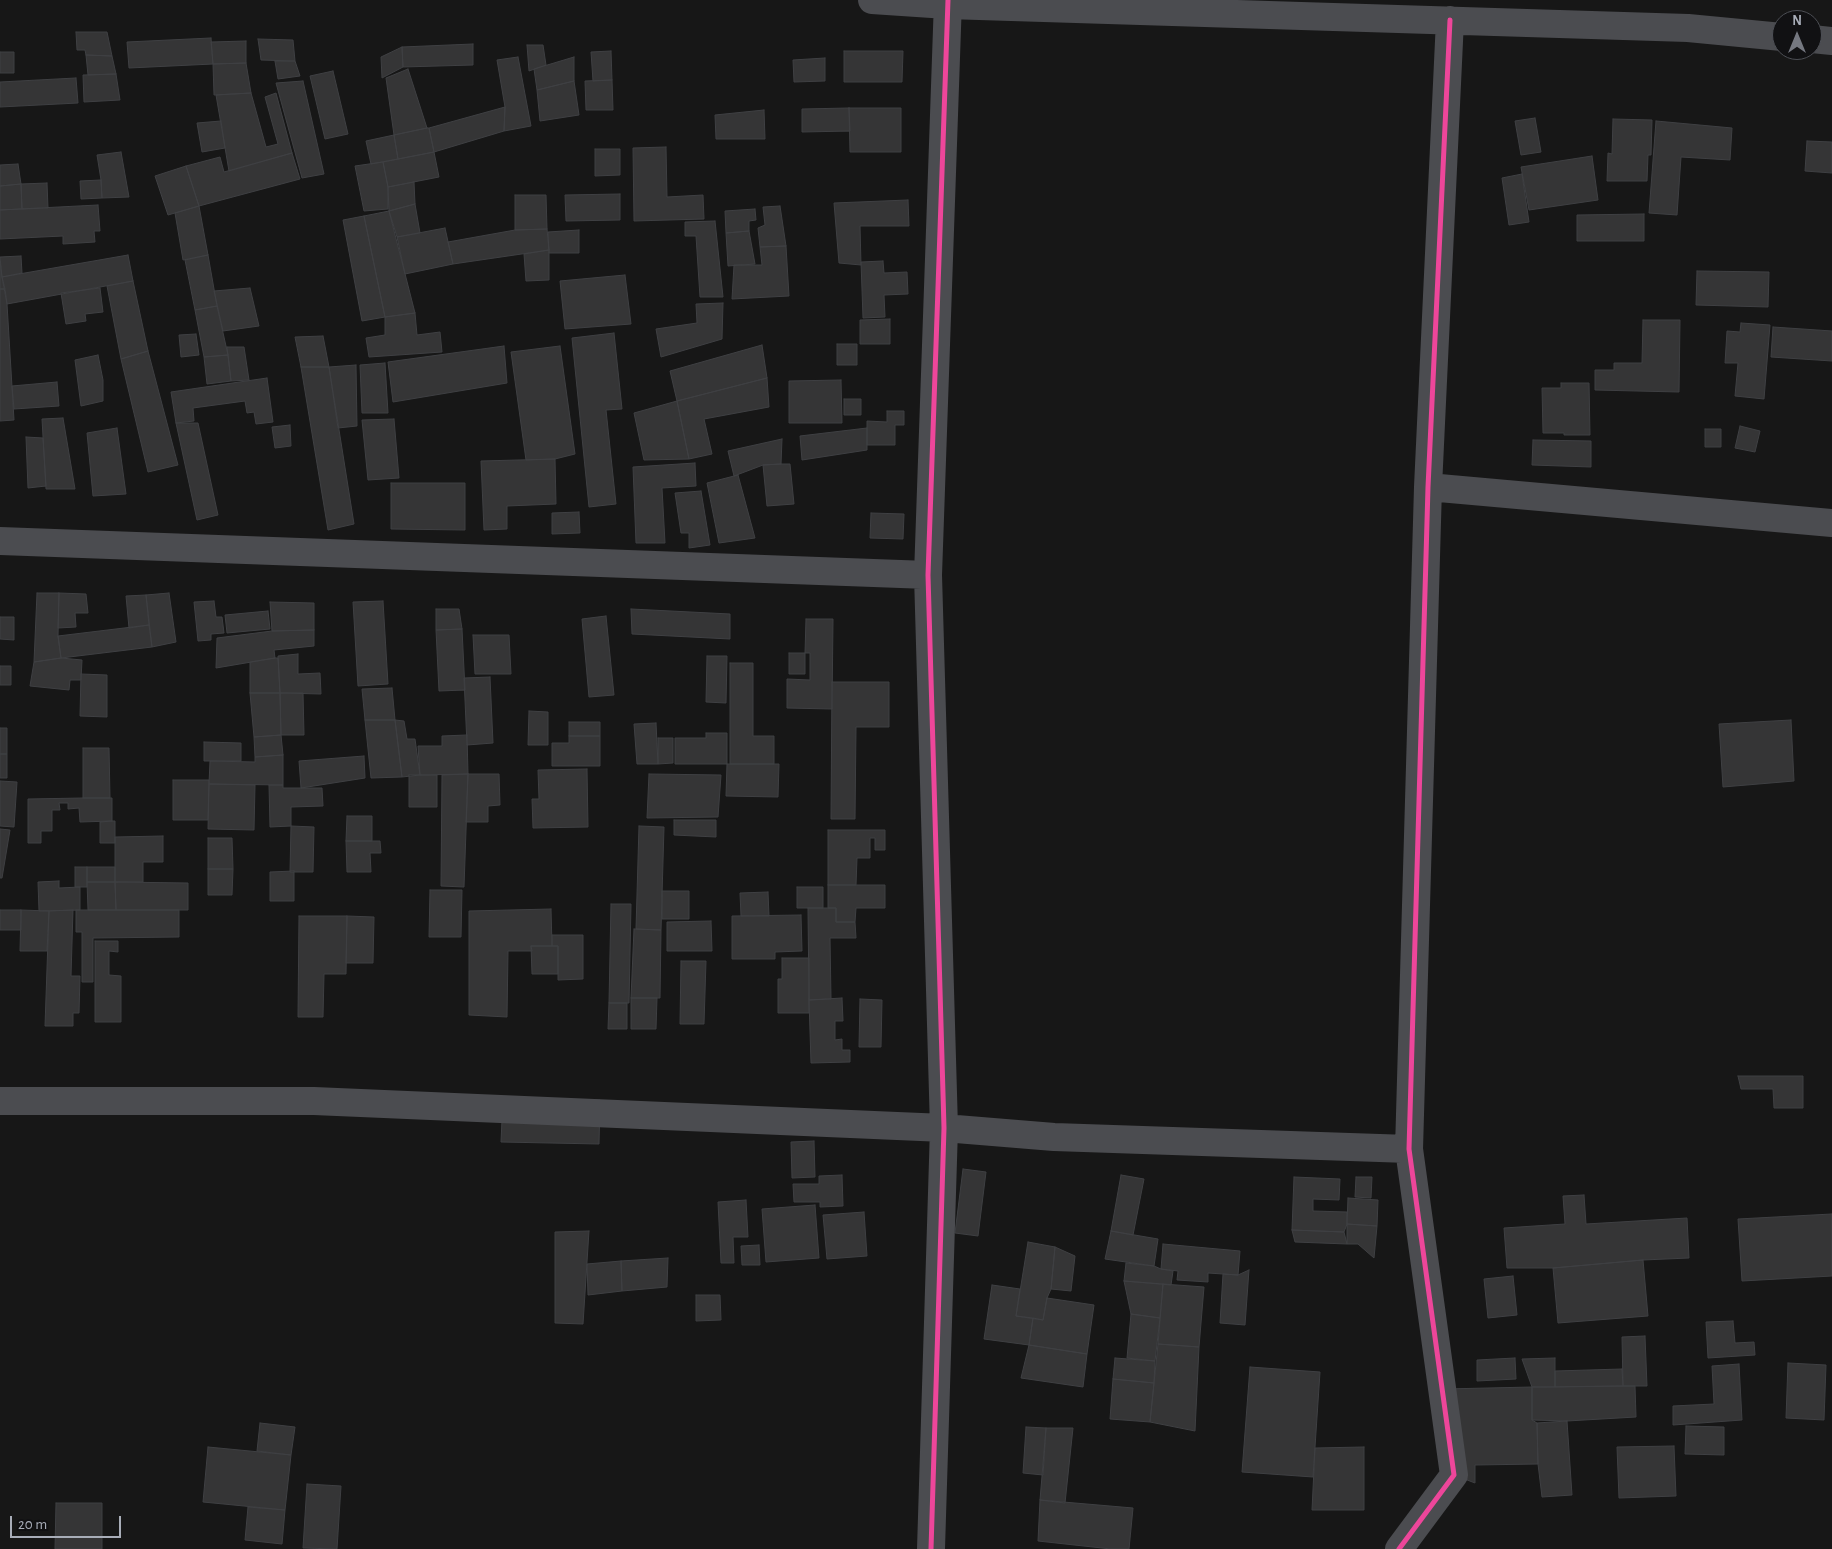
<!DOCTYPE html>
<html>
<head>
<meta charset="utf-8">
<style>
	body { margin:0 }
	#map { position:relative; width:1832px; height:1549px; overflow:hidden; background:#171717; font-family:"Alegreya Sans",sans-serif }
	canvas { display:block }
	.north { position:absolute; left:1772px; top:10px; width:50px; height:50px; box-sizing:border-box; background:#111113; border:1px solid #4d4f55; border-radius:50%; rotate:0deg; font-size:14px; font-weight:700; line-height:20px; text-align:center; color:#a8adb8 }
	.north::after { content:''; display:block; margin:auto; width:18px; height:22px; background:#757880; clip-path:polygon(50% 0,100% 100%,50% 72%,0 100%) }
	.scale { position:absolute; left:10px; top:1516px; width:111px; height:22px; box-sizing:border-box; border:2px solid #a8adb8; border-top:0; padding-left:6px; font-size:15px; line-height:18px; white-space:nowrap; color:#a8adb8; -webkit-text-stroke:4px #111113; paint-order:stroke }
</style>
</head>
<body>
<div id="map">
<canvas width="1832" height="1549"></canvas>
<div class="north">N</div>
<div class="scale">20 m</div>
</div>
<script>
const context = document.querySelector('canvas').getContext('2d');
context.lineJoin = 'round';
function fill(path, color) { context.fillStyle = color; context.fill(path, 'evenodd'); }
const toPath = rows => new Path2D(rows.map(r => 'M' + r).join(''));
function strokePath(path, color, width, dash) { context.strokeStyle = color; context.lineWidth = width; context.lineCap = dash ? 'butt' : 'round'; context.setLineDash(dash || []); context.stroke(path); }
const building = toPath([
	[76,32,107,32,112,56,86,55,85,50,77,50,76,32],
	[211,38,213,64,129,68,127,42,211,38],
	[258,39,293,40,295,61,261,60,258,39],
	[246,41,246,63,213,64,211,42,246,41],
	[473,44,473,65,403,67,402,47,473,44],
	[527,45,543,45,546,65,529,71,527,45],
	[402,47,403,67,382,78,381,57,402,47],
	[611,51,612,80,593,81,591,52,611,51],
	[844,51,903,51,902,82,844,82,844,51],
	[0,52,14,52,14,73,0,73,0,52],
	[86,55,112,56,116,74,88,75,86,55],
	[518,57,531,126,504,131,505,107,497,60,518,57],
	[574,57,574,81,537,90,534,69,574,57],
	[825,58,825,81,794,82,793,60,825,58],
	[275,61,295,61,300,76,278,79,275,61],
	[246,63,251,93,214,95,213,64,246,63],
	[408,69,427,128,394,135,386,78,408,69],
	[333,71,348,134,325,139,310,76,333,71],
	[116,74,120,100,84,102,83,75,116,74],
	[76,78,78,103,0,107,0,82,76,78],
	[612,80,613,110,586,110,585,81,612,80],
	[303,81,324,174,302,178,276,83,303,81],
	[574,81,579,115,540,121,537,90,574,81],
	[251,93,266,147,278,144,265,97,276,93,292,153,229,171,216,95,251,93],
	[505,107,504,131,434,152,429,128,505,107],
	[849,108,901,108,901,152,850,152,849,108],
	[849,108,850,131,802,132,802,109,849,108],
	[764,110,765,139,716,139,715,115,764,110],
	[1535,118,1541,152,1521,155,1515,121,1535,118],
	[1613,119,1652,120,1651,155,1648,155,1647,181,1607,181,1608,153,1612,154,1613,119],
	[221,121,225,148,202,152,197,123,221,121],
	[1656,121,1732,128,1730,160,1681,157,1677,215,1649,213,1656,121],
	[427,128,429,128,434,152,398,159,394,135,427,128],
	[394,135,398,159,371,164,366,141,394,135],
	[1807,141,1832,142,1832,173,1805,171,1807,141],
	[666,147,667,197,703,195,704,219,634,221,633,148,666,147],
	[595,149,620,149,620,175,595,176,595,149],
	[121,152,129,197,102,198,101,180,97,155,121,152],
	[434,152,439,177,388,187,383,162,434,152],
	[292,153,300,179,199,206,186,166,220,157,224,172,292,153],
	[1592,156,1598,200,1529,210,1521,167,1592,156],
	[383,162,388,187,388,209,364,211,355,166,383,162],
	[18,164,21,184,0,186,0,165,18,164],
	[186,166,199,206,168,215,155,176,186,166],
	[1522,174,1529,222,1509,225,1502,178,1522,174],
	[101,180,102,198,81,199,80,181,101,180],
	[414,182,415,204,389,211,388,187,414,182],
	[47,183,48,208,22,209,21,184,47,183],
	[21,184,22,209,0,210,0,186,21,184],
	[620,194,620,220,566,221,565,195,620,194],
	[515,195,546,195,547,229,515,230,515,195],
	[908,200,909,226,860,226,861,265,839,263,834,203,908,200],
	[415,204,420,233,397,237,389,211,415,204],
	[98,205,100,231,94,231,95,242,63,244,63,236,0,239,0,210,98,205],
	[199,206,208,255,183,260,175,213,199,206],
	[780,206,786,246,760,247,758,228,765,225,763,207,780,206],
	[755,209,756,220,749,221,749,231,726,233,725,211,755,209],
	[389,211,415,313,385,317,364,216,389,211],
	[1644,214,1644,241,1577,241,1577,215,1644,214],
	[364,216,385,317,362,321,343,220,364,216],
	[715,221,723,297,700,297,696,236,685,236,685,222,715,221],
	[445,228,453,264,405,274,397,237,445,228],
	[547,229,549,250,453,264,448,242,515,230,547,229],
	[579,230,579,253,549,253,548,232,579,230],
	[749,231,755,264,728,266,726,233,749,231],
	[786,246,789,296,732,299,734,265,762,265,760,247,786,246],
	[549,250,549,280,526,281,524,254,549,250],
	[128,255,133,281,7,304,2,277,128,255],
	[208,255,217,306,195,310,185,260,208,255],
	[21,256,22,273,2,277,0,257,21,256],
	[0,261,2,277,5,289,0,289,0,261],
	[883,261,884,273,907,272,908,294,884,295,885,317,863,318,861,262,883,261],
	[1697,271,1769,272,1768,307,1696,305,1697,271],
	[625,275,631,324,565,329,560,281,625,275],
	[133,281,148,351,121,359,107,286,133,281],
	[100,288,103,312,85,314,86,321,66,324,61,293,100,288],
	[250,288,259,326,223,331,214,291,250,288],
	[0,289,5,289,7,304,14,420,0,421,0,289],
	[723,303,722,339,661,357,656,329,697,323,696,304,723,303],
	[217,306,228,355,204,357,195,310,217,306],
	[415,313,417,335,440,332,442,352,369,357,366,338,385,335,385,317,415,313],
	[890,319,890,344,860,344,860,320,890,319],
	[1643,320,1680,320,1679,392,1595,390,1595,370,1614,370,1614,363,1642,363,1643,320],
	[1741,323,1770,325,1764,399,1735,396,1738,363,1725,363,1727,331,1740,332,1741,323],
	[1773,327,1832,331,1832,361,1771,357,1773,327],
	[614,333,622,409,606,410,616,504,589,507,572,338,614,333],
	[196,334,199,355,181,357,179,335,196,334],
	[323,336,329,367,301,367,295,337,323,336],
	[837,344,857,344,857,365,837,365,837,344],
	[762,345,767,378,677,401,670,371,762,345],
	[504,346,507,383,393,402,388,362,504,346],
	[560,346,575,454,555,459,526,460,511,352,560,346],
	[227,347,244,347,249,380,231,381,227,347],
	[148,351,178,465,148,472,121,359,148,351],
	[98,355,103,380,103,401,81,406,75,360,98,355],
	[228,355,231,381,207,384,204,357,228,355],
	[385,363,388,413,362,413,360,365,385,363],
	[356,365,357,426,338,428,329,367,356,365],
	[301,367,329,367,354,524,328,530,301,367],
	[267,378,273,422,256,424,254,412,247,413,245,401,193,408,194,421,176,423,171,392,267,378],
	[767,378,769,407,704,419,712,454,689,459,677,401,767,378],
	[841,380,842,423,789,423,789,381,841,380],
	[57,382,59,406,14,409,12,386,57,382],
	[1561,383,1589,383,1590,435,1564,435,1564,433,1543,433,1542,388,1561,388,1561,383],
	[844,399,861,399,861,415,844,415,844,399],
	[677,401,689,459,644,460,634,413,677,401],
	[887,411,904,411,904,425,895,425,895,445,867,445,867,421,887,422,887,411],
	[63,418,75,489,46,489,42,419,63,418],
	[394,419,399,478,368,480,362,420,394,419],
	[176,423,198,423,218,515,197,520,176,423],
	[290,425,291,446,275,448,272,427,290,425],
	[1740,426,1760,431,1755,452,1735,448,1740,426],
	[117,428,126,494,93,496,87,433,117,428],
	[867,428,867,450,802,460,800,436,867,428],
	[1705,429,1721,429,1721,447,1705,447,1705,429],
	[26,437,43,438,46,486,28,488,26,437],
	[782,439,781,464,763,465,734,476,728,451,782,439],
	[1533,440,1591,441,1591,467,1532,465,1533,440],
	[555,459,556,504,507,506,507,529,484,530,481,461,555,459],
	[695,463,696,486,662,488,665,543,636,543,633,467,695,463],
	[781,464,790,464,794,504,767,506,763,465,781,464],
	[738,475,755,538,719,543,707,483,738,475],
	[391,483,465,483,465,530,391,529,391,483],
	[701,491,710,545,689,548,689,533,681,533,675,493,701,491],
	[579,512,580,533,552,534,552,513,579,512],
	[871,513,904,514,903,539,870,538,871,513],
	[37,593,59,593,58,636,61,658,34,662,37,593],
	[59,593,86,594,88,613,75,613,76,627,58,628,59,593],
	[169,593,176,642,152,647,146,595,169,593],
	[146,595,149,625,129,628,126,596,146,595],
	[214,601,216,617,222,617,224,633,211,634,211,640,198,641,194,602,214,601],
	[383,601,388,684,358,686,353,602,383,601],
	[270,602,314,603,314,630,272,631,270,602],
	[436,609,459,609,462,629,436,630,436,609],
	[631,609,730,614,730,639,632,634,631,609],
	[268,611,270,629,227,633,225,615,268,611],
	[606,616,614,695,589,697,582,619,606,616],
	[0,617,14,617,14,640,0,639,0,617],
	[806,619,833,619,832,709,787,708,787,679,810,680,810,653,805,653,806,619],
	[149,625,152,647,61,658,58,636,149,625],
	[462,629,465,690,439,691,436,630,462,629],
	[314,630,314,646,274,650,275,658,216,668,217,638,272,631,314,630],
	[473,635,509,635,511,674,475,674,473,635],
	[789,653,805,653,805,674,789,674,789,653],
	[298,654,298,674,320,673,321,694,280,693,278,656,298,654],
	[707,656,727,656,726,703,706,702,707,656],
	[61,658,82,660,81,680,70,680,69,690,30,686,34,662,61,658],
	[275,658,278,658,280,693,250,693,250,662,275,658],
	[730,663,753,663,753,736,774,736,774,764,730,764,730,663],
	[0,666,11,666,11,685,0,685,0,666],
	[81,674,107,675,107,717,80,716,81,674],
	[490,677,493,743,467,745,464,678,490,677],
	[832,682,889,682,889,727,856,727,855,819,831,819,832,682],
	[392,688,395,720,365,720,362,689,392,688],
	[250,693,280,693,281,735,254,737,250,693],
	[280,693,303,693,304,735,281,735,280,693],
	[529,711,548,712,548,745,528,745,529,711],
	[365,720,395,720,402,777,371,778,365,720],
	[395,720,404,721,407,739,415,739,420,775,402,777,395,720],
	[1791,720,1794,781,1723,787,1719,724,1791,720],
	[569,722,600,722,600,736,569,736,569,722],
	[656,723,658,764,637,764,634,724,656,723],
	[0,728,7,728,7,754,0,754,0,728],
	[706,733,727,733,727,764,675,764,675,738,706,738,706,733],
	[281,735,283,755,255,757,254,737,281,735],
	[467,735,468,774,420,775,418,746,442,746,442,736,467,735],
	[569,736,600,736,600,766,552,766,552,743,569,743,569,736],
	[658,738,673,738,673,763,658,764,658,738],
	[204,742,241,743,241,761,204,761,204,742],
	[83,748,109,748,110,798,83,798,83,748],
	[0,754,7,754,7,778,0,778,0,754],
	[283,755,283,785,209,784,210,761,255,762,255,757,283,755],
	[364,756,365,778,301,788,299,761,364,756],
	[727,764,779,764,778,797,726,796,727,764],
	[587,769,588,827,533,828,532,799,539,799,538,770,587,769],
	[468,774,499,774,500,805,488,806,488,822,466,822,468,774],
	[468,774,464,887,441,886,442,775,468,774],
	[649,774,721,775,718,817,647,818,649,774],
	[409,775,437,775,437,807,409,807,409,775],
	[173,780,209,780,208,820,173,820,173,780],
	[0,781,17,782,14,827,0,826,0,781],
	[209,784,255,785,254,830,208,829,209,784],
	[269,785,283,785,283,788,322,788,323,806,291,807,291,826,270,827,269,785],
	[83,798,112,798,112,821,80,822,79,808,68,809,68,803,59,803,60,810,52,810,52,831,41,831,41,843,28,843,28,799,83,798],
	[347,816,372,816,372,841,346,841,347,816],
	[674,820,716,820,716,837,674,835,674,820],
	[112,821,115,821,115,843,100,843,100,822,112,821],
	[291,826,314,827,313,872,290,872,291,826],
	[639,826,664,827,661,930,636,929,639,826],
	[0,829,10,830,2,878,0,878,0,829],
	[828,830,885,830,885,850,875,850,875,838,870,838,870,858,857,858,856,885,828,885,828,830],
	[163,836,163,862,143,862,143,882,115,882,115,837,163,836],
	[208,838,232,838,233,869,208,869,208,838],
	[346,841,380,841,381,853,370,853,371,872,347,872,346,841],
	[75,867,87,867,87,887,75,887,75,867],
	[87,867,115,867,115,882,87,882,87,867],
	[208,869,233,869,232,895,208,895,208,869],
	[294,871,294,901,270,901,270,872,294,871],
	[59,881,59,888,80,887,80,910,39,911,38,882,59,881],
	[87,882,115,882,116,910,88,910,87,882],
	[115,882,188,883,188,910,116,910,115,882],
	[828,885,885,885,885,908,856,908,855,922,836,922,836,908,828,908,828,885],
	[797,887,823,887,823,908,797,908,797,887],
	[430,890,462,890,461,937,429,937,430,890],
	[662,891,689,891,689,919,662,919,662,891],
	[768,892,769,916,741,916,740,893,768,892],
	[611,904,631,904,629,1003,609,1003,611,904],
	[808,908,836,908,836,922,855,922,856,938,830,938,831,999,809,1000,808,908],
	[551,909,552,946,531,946,532,951,508,951,507,1017,469,1015,469,911,551,909],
	[0,910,21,910,21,930,0,930,0,910],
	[21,910,49,911,47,951,20,951,21,910],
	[73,910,71,976,80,976,79,1013,73,1013,73,1026,45,1026,49,911,73,910],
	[76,910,179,910,179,937,93,938,93,982,82,982,82,932,76,932,76,910],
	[801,915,802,951,775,952,775,959,732,959,732,916,801,915],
	[299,916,347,916,346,974,324,974,323,1017,298,1017,299,916],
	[347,916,374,917,373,963,346,963,347,916],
	[711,921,712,951,667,951,667,922,711,921],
	[634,929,661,930,660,998,631,998,634,929],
	[552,935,583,935,583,979,558,980,558,946,552,946,552,935],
	[95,941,118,941,118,952,109,951,109,975,121,976,121,1022,95,1022,95,941],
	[531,946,558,946,558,974,532,974,531,946],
	[782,958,809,958,809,1013,778,1013,778,979,782,979,782,958],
	[681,961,706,961,704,1024,680,1024,681,961],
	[631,998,657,998,656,1029,631,1029,631,998],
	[842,998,843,1021,835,1021,835,1040,842,1039,842,1050,850,1050,850,1062,811,1063,809,1000,842,998],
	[860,999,882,1000,881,1047,859,1047,860,999],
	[609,1003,627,1003,627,1029,608,1029,609,1003],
	[1738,1076,1803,1076,1803,1108,1774,1108,1773,1089,1741,1089,1738,1076],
	[503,1098,600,1100,599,1144,501,1142,503,1098],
	[814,1141,815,1177,792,1178,791,1142,814,1141],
	[963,1169,986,1172,978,1236,955,1233,963,1169],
	[842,1175,843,1206,820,1207,820,1202,794,1202,793,1184,819,1184,819,1176,842,1175],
	[1121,1175,1144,1179,1133,1235,1111,1231,1121,1175],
	[1294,1177,1340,1179,1339,1200,1313,1199,1313,1211,1347,1212,1347,1224,1344,1232,1292,1230,1294,1177],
	[1356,1177,1372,1177,1371,1198,1355,1197,1356,1177],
	[1584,1195,1586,1224,1687,1218,1689,1258,1643,1260,1553,1268,1507,1268,1504,1228,1565,1224,1563,1196,1584,1195],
	[1348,1198,1378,1200,1377,1226,1347,1224,1348,1198],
	[746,1200,748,1237,733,1237,734,1263,721,1263,718,1202,746,1200],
	[815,1205,819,1258,766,1262,762,1209,815,1205],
	[864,1212,867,1256,827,1259,823,1215,864,1212],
	[1832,1214,1832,1276,1742,1281,1738,1219,1832,1214],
	[1347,1224,1377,1226,1374,1258,1358,1244,1347,1244,1347,1224],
	[1292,1230,1344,1232,1347,1244,1295,1242,1292,1230],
	[589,1231,583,1324,555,1323,555,1232,589,1231],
	[1111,1231,1158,1239,1154,1266,1105,1259,1111,1231],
	[1028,1242,1055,1247,1051,1289,1047,1298,1043,1320,1016,1316,1028,1242],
	[1163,1244,1240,1251,1238,1275,1208,1273,1208,1282,1177,1280,1178,1271,1161,1269,1163,1244],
	[759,1245,760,1265,742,1265,741,1246,759,1245],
	[1055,1247,1075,1256,1071,1291,1051,1289,1055,1247],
	[668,1258,667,1287,622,1291,621,1261,668,1258],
	[1643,1260,1648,1316,1558,1323,1553,1268,1643,1260],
	[621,1261,622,1291,588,1295,587,1264,621,1261],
	[1126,1263,1154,1266,1161,1269,1173,1271,1171,1285,1124,1281,1126,1263],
	[1249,1270,1245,1325,1220,1323,1223,1274,1238,1275,1249,1270],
	[1513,1276,1517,1315,1488,1318,1484,1279,1513,1276],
	[1124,1281,1163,1284,1160,1318,1131,1314,1124,1281],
	[1163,1284,1204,1287,1199,1347,1158,1344,1163,1284],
	[992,1285,1020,1289,1016,1316,1033,1318,1029,1345,984,1339,992,1285],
	[696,1295,720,1295,721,1320,696,1321,696,1295],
	[1047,1298,1094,1305,1087,1354,1029,1345,1033,1318,1043,1320,1047,1298],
	[1131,1314,1160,1318,1155,1361,1127,1358,1131,1314],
	[1733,1321,1735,1343,1754,1342,1755,1355,1708,1358,1706,1322,1733,1321],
	[1645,1336,1647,1386,1623,1386,1622,1337,1645,1336],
	[1158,1344,1199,1347,1195,1431,1150,1422,1158,1344],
	[1029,1345,1087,1354,1083,1387,1021,1378,1029,1345],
	[1115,1358,1155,1361,1154,1383,1113,1379,1115,1358],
	[1515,1358,1516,1379,1477,1381,1477,1360,1515,1358],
	[1555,1358,1555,1387,1532,1387,1522,1359,1555,1358],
	[1788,1363,1826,1365,1824,1420,1786,1418,1788,1363],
	[1739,1364,1742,1420,1673,1425,1673,1406,1714,1404,1712,1366,1739,1364],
	[1250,1367,1320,1372,1313,1477,1242,1472,1250,1367],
	[1622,1369,1623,1386,1555,1387,1555,1371,1622,1369],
	[1113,1379,1154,1383,1150,1422,1110,1419,1113,1379],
	[1623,1386,1635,1386,1636,1417,1567,1421,1532,1420,1532,1387,1623,1386],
	[1532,1387,1532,1420,1537,1423,1538,1464,1475,1465,1475,1483,1454,1475,1444,1389,1532,1387],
	[1567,1421,1572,1495,1542,1497,1538,1464,1537,1423,1567,1421],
	[260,1423,295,1427,291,1455,257,1451,260,1423],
	[1686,1426,1724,1427,1724,1455,1685,1454,1686,1426],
	[1026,1427,1046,1428,1043,1475,1023,1473,1026,1427],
	[1046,1428,1073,1428,1065,1503,1040,1500,1046,1428],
	[1674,1446,1676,1496,1619,1498,1617,1447,1674,1446],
	[208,1447,291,1455,285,1510,203,1502,208,1447],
	[1364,1447,1364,1510,1312,1510,1315,1448,1364,1447],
	[307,1484,341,1486,337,1549,303,1548,307,1484],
	[1040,1500,1133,1508,1129,1549,1111,1549,1038,1541,1040,1500],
	[56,1503,102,1503,102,1549,55,1549,56,1503],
	[248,1507,285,1510,282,1544,245,1540,248,1507]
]);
fill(building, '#353536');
strokePath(building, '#3f4043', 1);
strokePath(toPath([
	[872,0,947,5,1688,28,1782,37],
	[1812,39,1832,41],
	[1428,487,1832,523],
	[0,541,928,575],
	[0,1101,314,1101,944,1128,1054,1137,1409,1149],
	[931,1549,944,1128,928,575,948,0],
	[1399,1549,1454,1475,1409,1149,1428,487,1450,20]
]), '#4b4c50', 28);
strokePath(toPath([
	[931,1549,944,1128,928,575,948,0],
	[1399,1549,1454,1475,1409,1149,1428,487,1450,20]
]), '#ed469a', 5);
</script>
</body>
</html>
